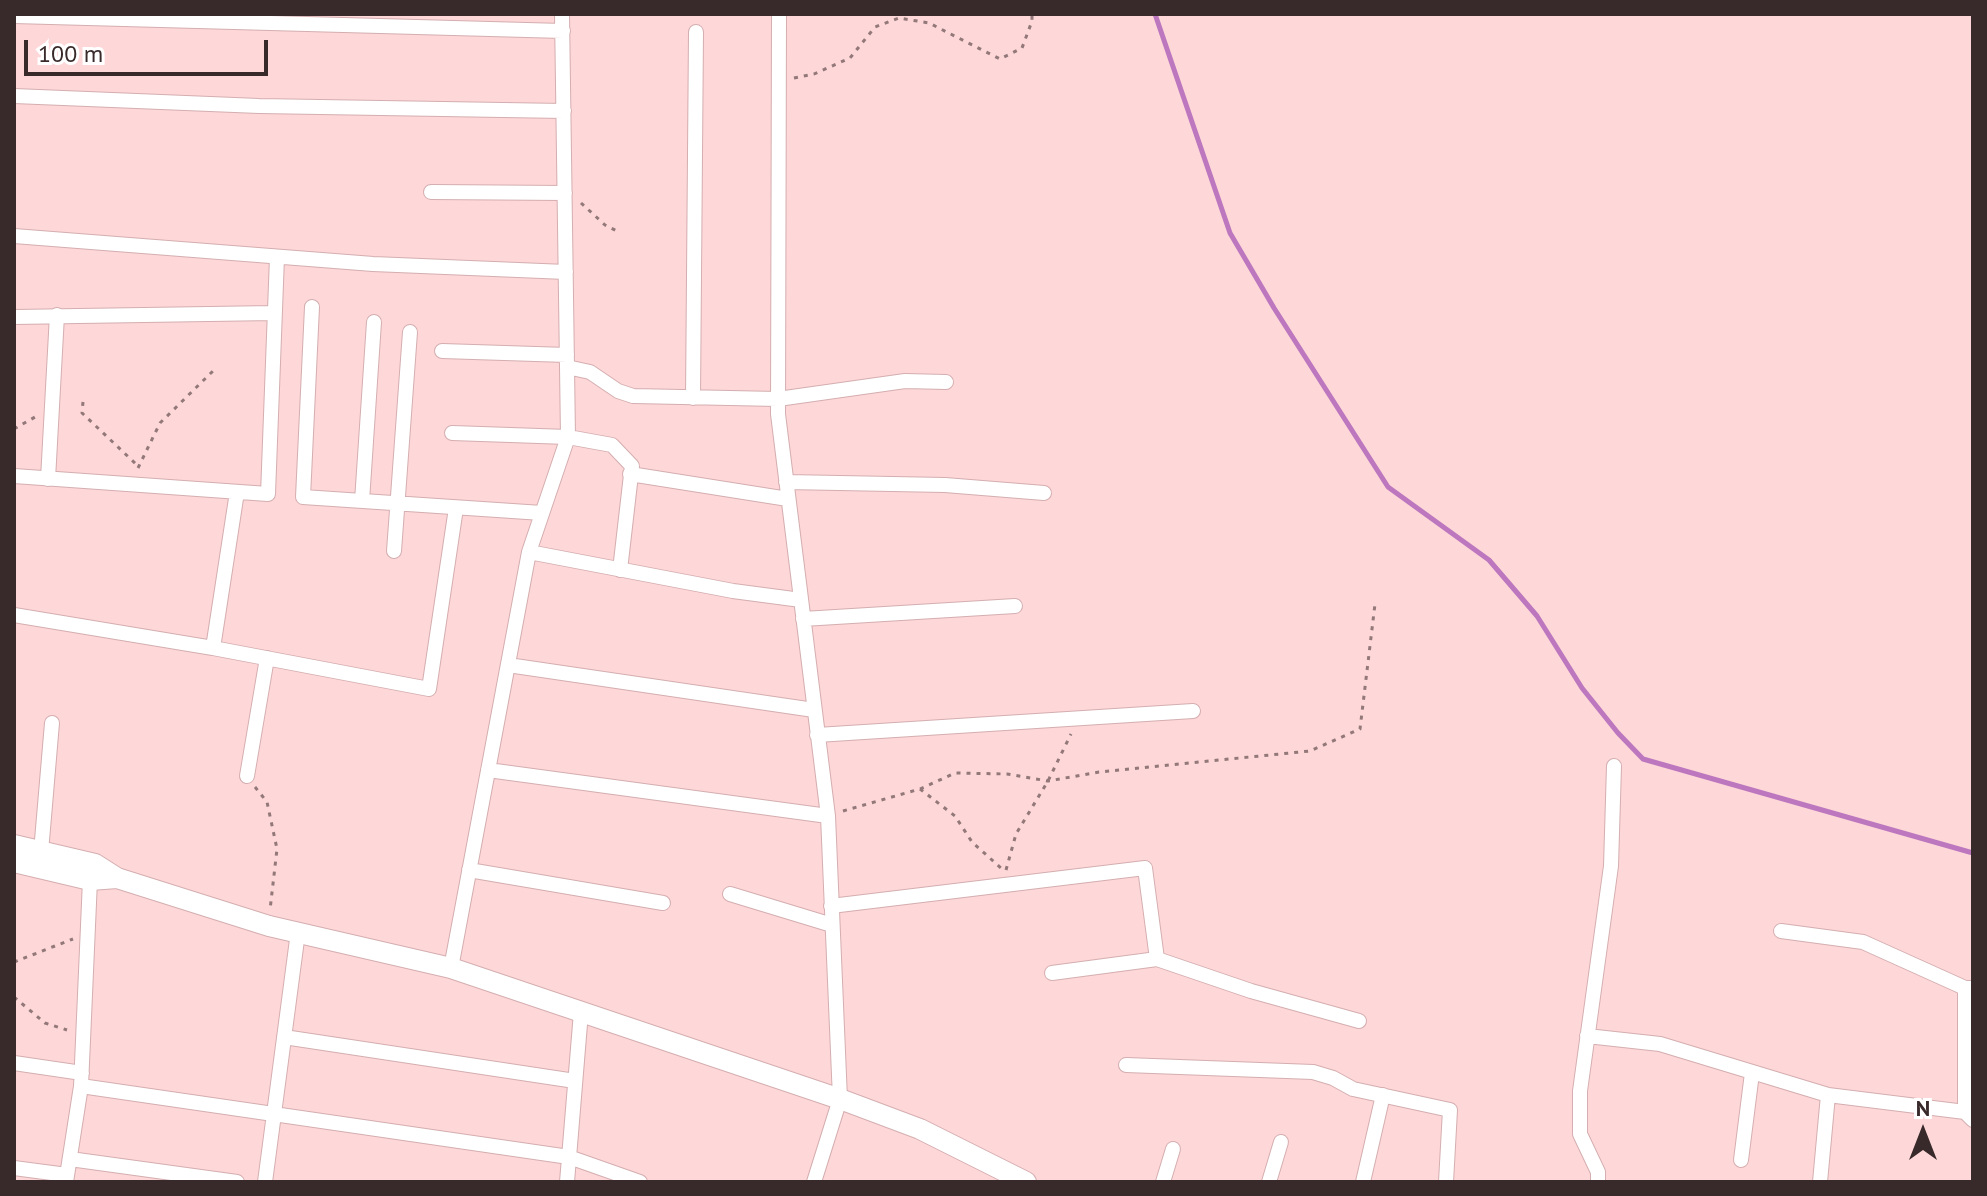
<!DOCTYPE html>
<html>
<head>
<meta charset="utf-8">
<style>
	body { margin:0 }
	#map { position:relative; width:1987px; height:1196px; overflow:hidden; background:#fed7d8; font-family:"PT Sans",sans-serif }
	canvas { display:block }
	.frame { position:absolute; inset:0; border:16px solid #38292a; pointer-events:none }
	.north { position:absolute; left:1883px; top:1092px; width:80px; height:80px; -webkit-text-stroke:6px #fff; paint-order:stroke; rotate:0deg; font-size:22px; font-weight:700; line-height:32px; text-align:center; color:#38292a }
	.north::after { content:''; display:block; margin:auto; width:28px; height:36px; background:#38292a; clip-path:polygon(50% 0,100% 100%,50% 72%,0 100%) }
	.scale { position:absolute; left:24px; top:40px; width:244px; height:36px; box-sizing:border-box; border:4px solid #38292a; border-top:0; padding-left:10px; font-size:24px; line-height:28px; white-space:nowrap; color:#38292a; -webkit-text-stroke:6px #fff; paint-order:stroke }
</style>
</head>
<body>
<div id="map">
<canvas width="1987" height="1196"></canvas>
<div class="frame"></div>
<div class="north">N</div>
<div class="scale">100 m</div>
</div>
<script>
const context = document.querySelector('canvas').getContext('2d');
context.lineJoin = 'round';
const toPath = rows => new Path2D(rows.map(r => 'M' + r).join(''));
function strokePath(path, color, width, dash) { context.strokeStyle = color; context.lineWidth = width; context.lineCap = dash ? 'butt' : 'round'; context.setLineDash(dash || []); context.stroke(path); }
strokePath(toPath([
	[1155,14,1230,233,1274,308,1388,487,1489,560,1537,616,1582,688,1618,733,1643,759,1973,853]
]), '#bc77be', 5);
const street = toPath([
	[779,14,778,414,828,816,840,1099,814,1182],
	[14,16,563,31],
	[14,96,259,106,564,111],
	[431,192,565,193],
	[14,236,373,264,566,272],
	[312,307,303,497,542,513],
	[14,317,274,313],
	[442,351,567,355],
	[567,367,590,372,618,391,633,396,778,399,905,381,946,382],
	[693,398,696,32],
	[452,433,568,437,612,445,632,466,620,570],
	[630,474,788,499],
	[14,476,268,494,277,257],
	[48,479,57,315],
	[786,482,945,485,1044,493],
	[362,501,374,322],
	[394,551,410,332],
	[529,552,733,591,801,600],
	[14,615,213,648,429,689,456,508],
	[803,619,1015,606],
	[213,648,237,492],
	[508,665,814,710],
	[817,735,1193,711],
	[488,770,828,816],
	[247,776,267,658],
	[41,852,52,723],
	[469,870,663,903],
	[730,894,832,925],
	[831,906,1145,868,1157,959],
	[1781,931,1863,942,1965,988,1973,988],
	[451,968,529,552,568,437,562,14],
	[1052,973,1157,959,1251,991,1359,1021],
	[1965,988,1965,1112,1973,1120],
	[1587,1036,1660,1044,1828,1095,1965,1112],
	[284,1037,575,1081],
	[14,1063,82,1073],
	[1126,1065,1313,1072,1333,1078,1353,1089,1450,1110,1446,1182],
	[81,1086,569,1157,640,1182],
	[70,1159,237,1182],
	[1741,1160,1752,1073],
	[14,1168,67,1175],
	[66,1182,81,1086,90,880],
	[265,1182,298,932],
	[567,1182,581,1012],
	[1163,1182,1173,1149],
	[1269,1182,1281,1142],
	[1363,1182,1383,1095],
	[1598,1182,1598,1172,1580,1134,1580,1091,1611,866,1614,766],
	[1820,1182,1828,1095]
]);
const secondary = toPath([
	[14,845,95,864,117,878,269,926,451,968,840,1099,920,1129,1026,1182],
	[14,862,90,880,117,878]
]);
strokePath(street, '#d4aeb0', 16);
strokePath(secondary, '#d4aeb0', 22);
strokePath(toPath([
	[794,78,814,74,850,58,875,27,899,18,929,23,1000,59,1022,48,1032,21,1032,14],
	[581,203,605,225,617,231],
	[83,402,82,413,138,466],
	[14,429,35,417],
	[138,468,160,423,213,371],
	[255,787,267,802,277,849,270,910],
	[920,789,955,773,1007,774,1048,781,1099,772,1310,751,1360,729,1375,604],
	[843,811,920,789,955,816,972,842,1002,869],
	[1006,870,1016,834,1048,781,1071,734],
	[14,962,73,939],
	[14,997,45,1023,67,1030]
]), '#927879', 3, [4, 6]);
strokePath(street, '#fff', 14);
strokePath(secondary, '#fff', 20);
</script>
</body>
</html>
